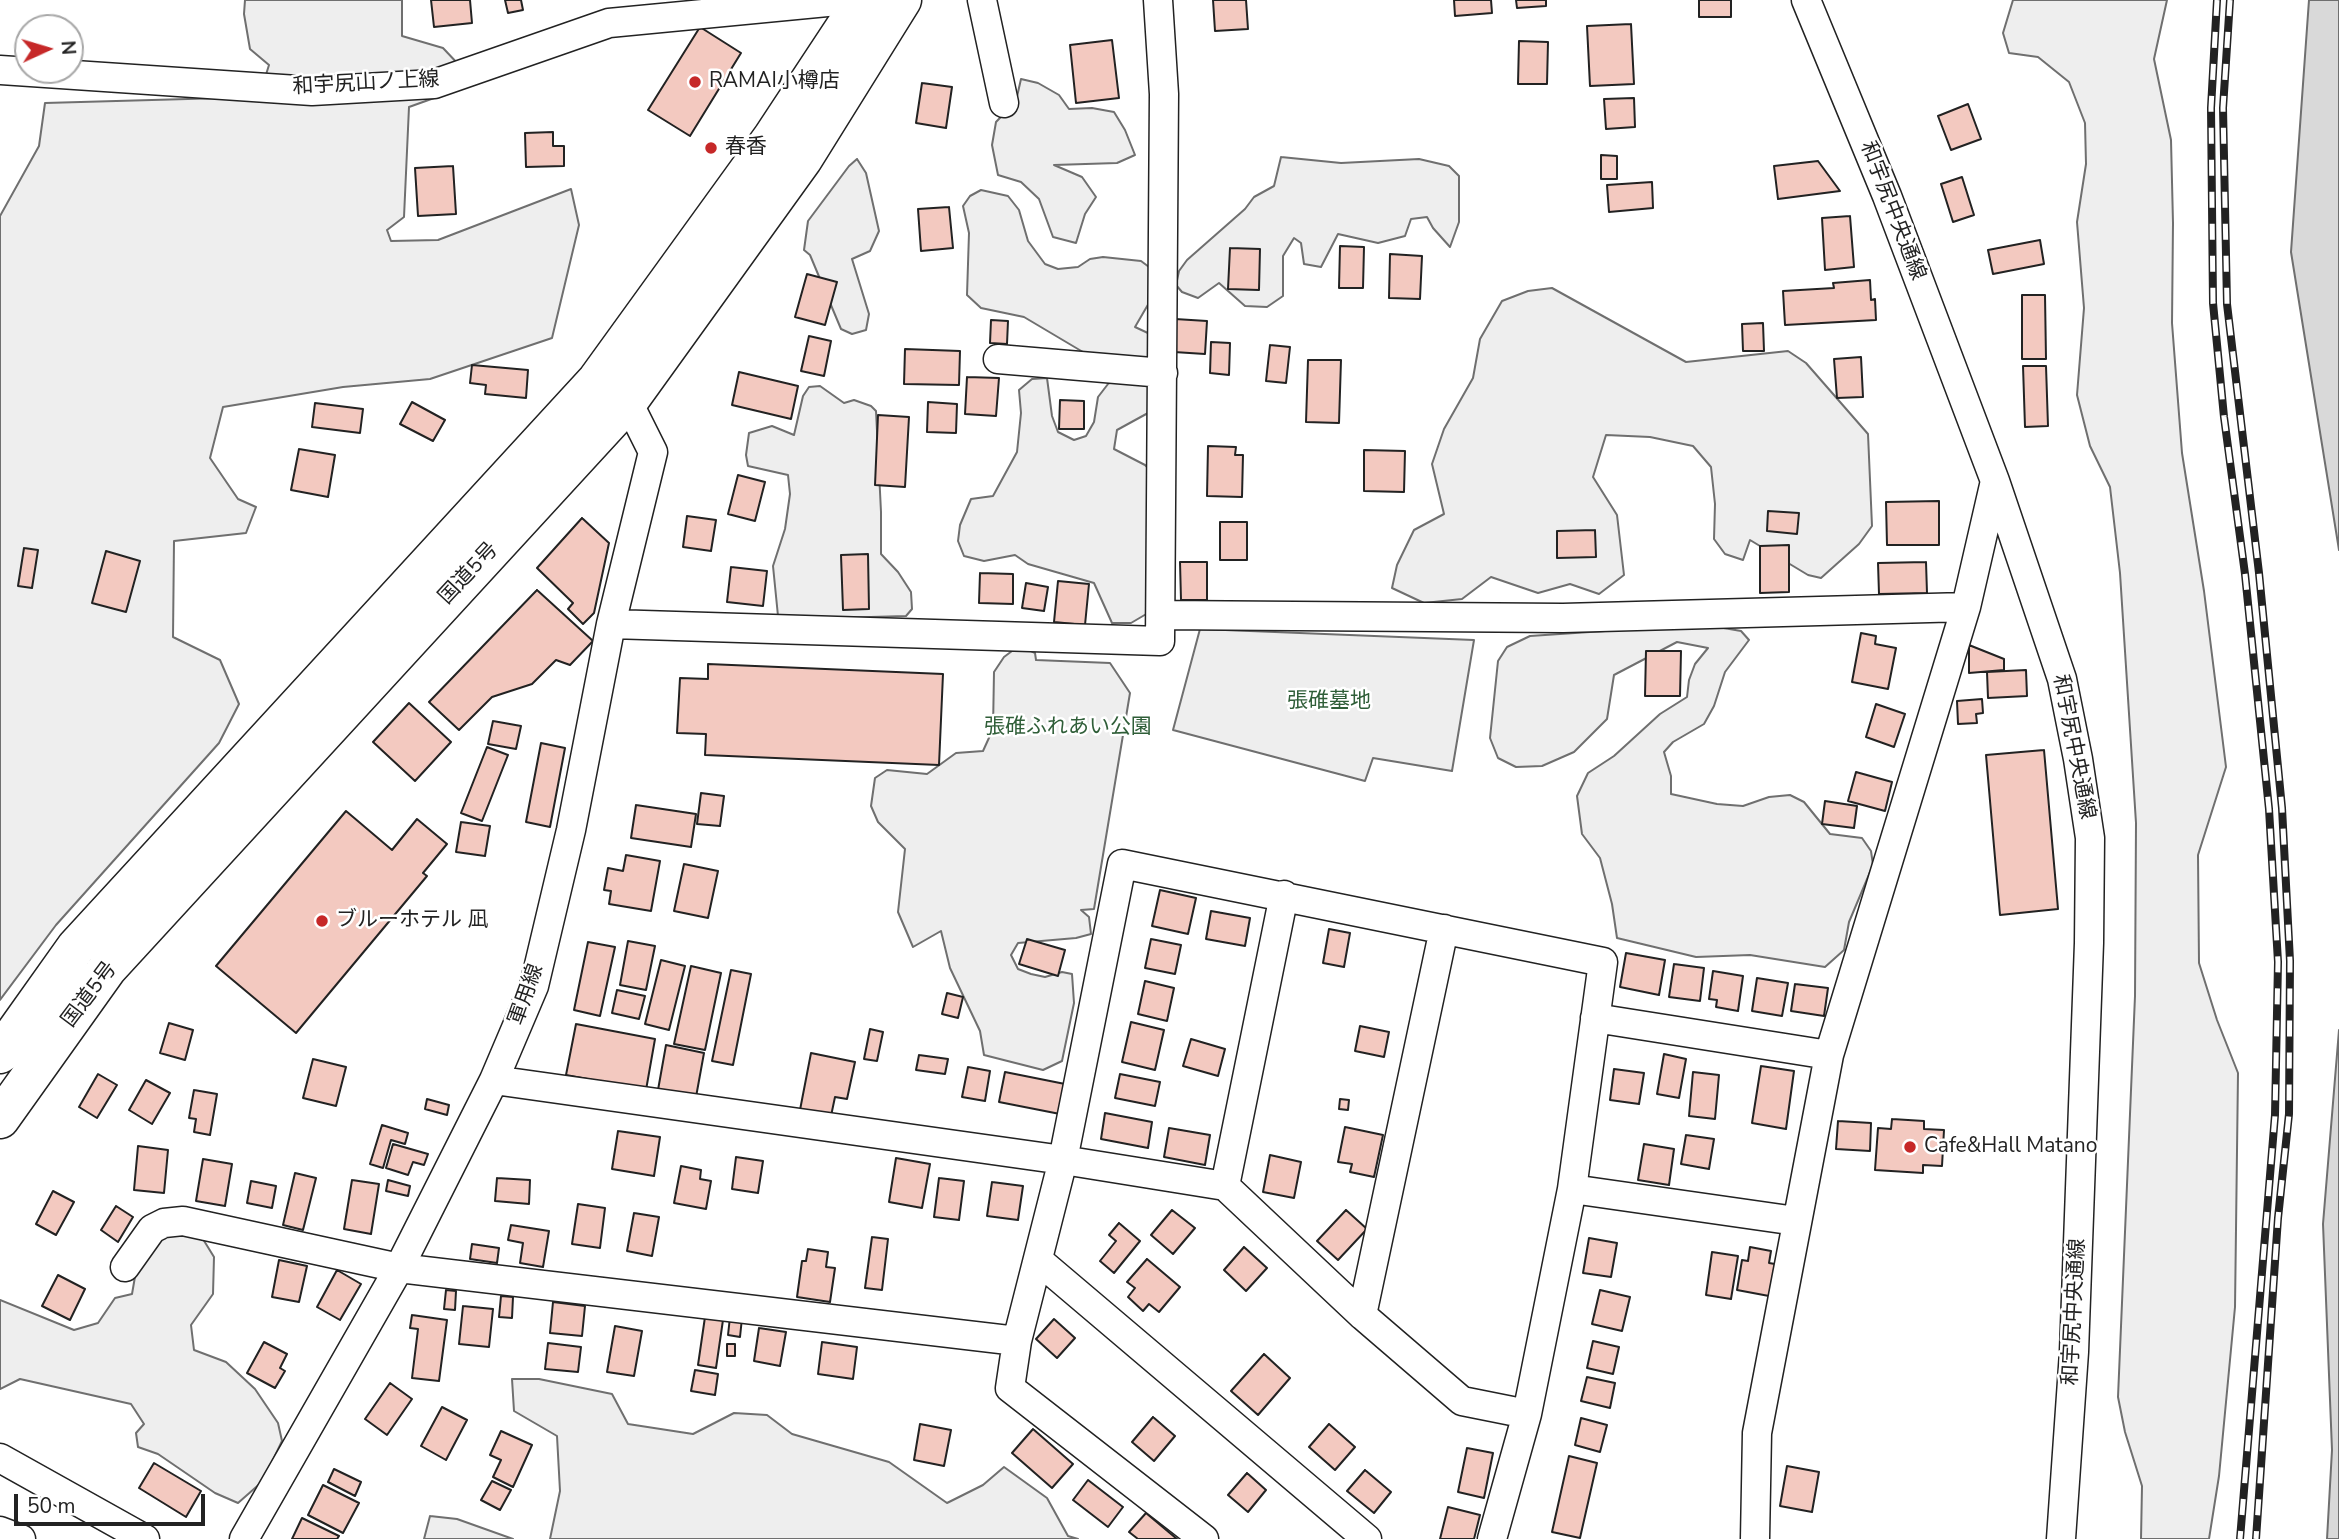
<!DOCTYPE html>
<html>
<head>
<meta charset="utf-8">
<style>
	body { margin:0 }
	#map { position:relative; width:2339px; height:1539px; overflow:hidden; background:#fff; font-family:"Nunito Sans",sans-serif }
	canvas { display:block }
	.north { position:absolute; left:14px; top:14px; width:70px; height:70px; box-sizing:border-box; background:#fff; border:2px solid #a7a7a7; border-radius:50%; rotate:86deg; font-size:19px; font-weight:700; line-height:28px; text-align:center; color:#222 }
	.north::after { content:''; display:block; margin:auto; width:24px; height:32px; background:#c62828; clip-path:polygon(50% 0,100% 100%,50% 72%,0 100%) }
	.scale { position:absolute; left:14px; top:1494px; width:191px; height:32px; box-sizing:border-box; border:4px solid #222; border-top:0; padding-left:9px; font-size:21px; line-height:24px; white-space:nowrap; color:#222; -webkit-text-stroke:5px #fff; paint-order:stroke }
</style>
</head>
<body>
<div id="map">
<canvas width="2339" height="1539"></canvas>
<div class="north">N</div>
<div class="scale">50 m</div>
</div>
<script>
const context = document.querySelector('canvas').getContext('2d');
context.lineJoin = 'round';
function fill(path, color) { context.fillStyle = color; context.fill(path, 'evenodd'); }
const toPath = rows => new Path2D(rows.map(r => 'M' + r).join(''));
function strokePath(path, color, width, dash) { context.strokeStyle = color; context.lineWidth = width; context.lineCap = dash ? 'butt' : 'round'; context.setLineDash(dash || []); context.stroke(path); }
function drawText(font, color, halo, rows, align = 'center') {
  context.font = font + ' "Nunito Sans","Noto Sans JP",sans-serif'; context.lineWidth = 5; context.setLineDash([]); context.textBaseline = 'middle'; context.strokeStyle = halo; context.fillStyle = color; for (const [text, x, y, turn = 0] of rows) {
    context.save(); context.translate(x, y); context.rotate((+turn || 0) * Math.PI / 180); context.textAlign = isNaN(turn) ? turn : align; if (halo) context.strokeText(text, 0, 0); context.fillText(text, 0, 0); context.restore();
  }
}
const green = toPath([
	[245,0,402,0,402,36,443,48,476,83,409,107,404,217,387,230,391,241,438,240,571,189,579,225,552,338,430,379,343,387,223,407,210,458,238,499,256,507,246,533,174,541,173,637,220,660,239,704,219,743,56,925,0,1000,0,216,39,146,45,103,259,97,269,65,250,49,244,14,245,0],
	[2013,0,2167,0,2154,59,2171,140,2173,223,2172,323,2182,453,2204,591,2226,767,2198,855,2199,963,2217,1020,2238,1073,2235,1307,2219,1476,2209,1539,2141,1539,2142,1486,2125,1432,2118,1397,2135,996,2136,823,2120,573,2110,487,2090,446,2077,395,2084,308,2077,222,2086,164,2085,123,2069,82,2038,57,2009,53,2003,33,2013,0],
	[1021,79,1038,83,1059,95,1069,109,1092,108,1114,112,1125,130,1135,155,1117,163,1054,165,1082,177,1096,197,1085,214,1076,243,1053,237,1039,199,1021,182,998,175,992,145,996,122,1016,101,1021,79],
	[1281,157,1341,163,1419,159,1449,166,1459,176,1459,222,1450,247,1433,228,1427,217,1411,219,1405,236,1378,243,1338,234,1321,267,1304,264,1301,243,1294,238,1283,256,1283,296,1267,307,1245,306,1219,283,1198,298,1182,292,1176,285,1179,271,1187,260,1245,209,1254,197,1274,186,1281,157],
	[857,159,866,173,879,231,870,251,852,259,869,314,866,330,852,334,841,329,810,255,804,250,808,221,849,166,857,159],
	[981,190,1008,196,1019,210,1028,241,1045,264,1058,269,1078,267,1090,259,1103,257,1141,261,1149,267,1153,296,1135,327,1150,334,1148,362,1088,355,1024,317,981,308,967,295,969,233,963,206,970,196,981,190],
	[1552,288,1686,362,1788,351,1806,363,1868,434,1872,526,1859,544,1821,578,1808,575,1750,540,1743,560,1725,554,1714,539,1715,504,1711,467,1693,446,1650,437,1606,435,1593,477,1617,515,1624,575,1599,594,1570,584,1538,593,1491,577,1462,599,1424,603,1392,588,1397,565,1414,530,1444,514,1432,464,1444,429,1473,378,1480,339,1502,301,1528,291,1552,288],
	[1047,378,1052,416,1058,432,1074,440,1086,436,1094,422,1098,397,1108,384,1111,382,1152,384,1148,413,1117,430,1114,449,1145,465,1156,476,1148,613,1131,623,1112,623,1094,583,1028,564,1015,555,984,561,964,556,958,541,960,525,971,499,993,496,1017,452,1021,413,1019,390,1032,379,1047,378],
	[820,386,844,403,854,400,871,406,876,411,881,512,881,554,898,572,911,592,912,609,906,616,800,619,778,616,773,566,785,529,790,494,788,475,748,466,746,455,749,433,772,426,794,435,803,396,809,387,820,386],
	[1680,626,1712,626,1741,631,1749,640,1725,672,1714,706,1704,724,1673,742,1664,752,1671,776,1671,794,1717,804,1743,806,1769,797,1790,795,1804,802,1830,834,1862,838,1871,851,1873,865,1849,922,1844,950,1825,967,1750,955,1696,957,1617,938,1612,904,1600,858,1582,834,1577,796,1588,773,1614,756,1660,714,1687,697,1689,680,1695,664,1708,648,1677,642,1614,675,1607,719,1574,752,1542,766,1516,767,1498,758,1490,738,1498,661,1507,647,1530,636,1680,626],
	[1200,629,1474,640,1452,771,1373,758,1365,781,1173,730,1200,629],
	[1025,648,1035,653,1036,660,1110,663,1130,693,1094,909,1081,910,1089,917,1091,934,1076,938,1018,943,1011,955,1018,969,1031,974,1045,977,1062,972,1072,974,1074,1003,1062,1061,1043,1070,984,1055,980,1031,950,968,941,931,913,947,898,912,905,849,878,822,871,806,875,778,887,770,927,774,956,753,983,751,993,729,994,672,1004,657,1012,651,1025,648],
	[165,1229,198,1231,214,1257,213,1294,191,1325,194,1350,226,1362,255,1389,278,1423,282,1441,263,1481,238,1503,215,1493,158,1454,138,1447,136,1433,144,1424,131,1404,20,1379,0,1389,0,1300,74,1330,98,1323,115,1298,132,1294,136,1271,165,1229],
	[512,1379,539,1379,612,1394,628,1424,693,1434,734,1413,767,1415,792,1434,889,1462,947,1503,983,1485,1004,1467,1047,1498,1068,1536,1078,1539,550,1539,560,1491,557,1436,514,1411,512,1379],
	[430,1516,457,1519,513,1539,424,1539,430,1516]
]);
fill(green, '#eee');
strokePath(green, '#6f6f6f', 2);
const water = toPath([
	[2309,0,2339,0,2339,550,2291,252,2309,0],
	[2339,1030,2339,1539,2327,1539,2332,1450,2323,1224,2339,1030]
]);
fill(water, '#d9d9d9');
strokePath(water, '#6f6f6f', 2);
const building = toPath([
	[431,0,470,0,472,23,434,27,431,0],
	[505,0,521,0,523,10,508,13,505,0],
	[1213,0,1246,0,1248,29,1215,31,1213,0],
	[1454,0,1491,0,1492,13,1455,16,1454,0],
	[1516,0,1546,0,1546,6,1517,8,1516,0],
	[1699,0,1731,0,1731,17,1699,17,1699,0],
	[1631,24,1634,84,1590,86,1587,26,1631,24],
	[700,27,741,53,690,136,648,110,700,27],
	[1112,40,1119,98,1076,103,1070,45,1112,40],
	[1519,41,1548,42,1547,84,1518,84,1519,41],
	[922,83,952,87,946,128,916,123,922,83],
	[1634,98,1635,127,1606,129,1604,99,1634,98],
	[1968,104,1981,139,1951,150,1938,116,1968,104],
	[553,132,553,146,564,146,564,166,526,167,525,133,553,132],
	[1601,155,1617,156,1617,179,1601,179,1601,155],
	[1818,161,1840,191,1778,199,1774,166,1818,161],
	[453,166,456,214,418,216,415,168,453,166],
	[1962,177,1974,215,1953,222,1941,184,1962,177],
	[1652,182,1653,208,1609,212,1607,185,1652,182],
	[949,207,953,248,921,251,918,209,949,207],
	[1850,216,1854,267,1825,270,1822,218,1850,216],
	[2040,240,2044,264,1993,274,1988,250,2040,240],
	[1340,246,1364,247,1363,288,1339,288,1340,246],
	[1230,248,1260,249,1259,290,1228,289,1230,248],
	[1390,254,1422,256,1420,299,1389,298,1390,254],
	[807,274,837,282,825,325,795,317,807,274],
	[1870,280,1871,300,1875,299,1876,320,1785,325,1783,291,1834,288,1833,283,1870,280],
	[2022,295,2045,295,2046,359,2022,359,2022,295],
	[1175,319,1207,321,1205,354,1174,352,1175,319],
	[991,320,1008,321,1007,344,990,343,991,320],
	[1763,323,1764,351,1743,351,1742,324,1763,323],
	[809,336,831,341,824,376,801,371,809,336],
	[1211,342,1230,343,1229,375,1210,373,1211,342],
	[1270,345,1290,347,1286,383,1266,381,1270,345],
	[905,349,960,351,959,385,904,384,905,349],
	[1861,357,1863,397,1837,398,1834,359,1861,357],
	[1308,360,1341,360,1339,423,1306,422,1308,360],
	[472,365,528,370,526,398,485,394,486,385,470,383,472,365],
	[2023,366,2046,366,2048,426,2025,427,2023,366],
	[739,372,798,386,791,419,732,405,739,372],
	[967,377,999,378,996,416,965,414,967,377],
	[1060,400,1084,401,1084,429,1059,429,1060,400],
	[412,402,445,420,433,441,400,424,412,402],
	[928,402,957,404,956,433,927,432,928,402],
	[315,403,363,409,360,433,312,427,315,403],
	[878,415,909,417,905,487,875,485,878,415],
	[1208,446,1236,447,1235,455,1243,455,1242,497,1207,496,1208,446],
	[299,449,335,455,328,497,291,490,299,449],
	[1364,450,1405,451,1404,492,1364,491,1364,450],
	[738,475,765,482,755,521,728,514,738,475],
	[1939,501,1939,545,1887,545,1886,502,1939,501],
	[1768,511,1799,513,1797,534,1767,531,1768,511],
	[687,516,716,520,711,551,683,547,687,516],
	[582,518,609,543,594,613,583,624,568,609,573,603,537,568,582,518],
	[1220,522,1247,522,1247,560,1220,560,1220,522],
	[1595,530,1596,557,1557,558,1557,531,1595,530],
	[1789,545,1789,592,1760,593,1760,546,1789,545],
	[24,548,38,550,32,588,18,586,24,548],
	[106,551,140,561,126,612,92,603,106,551],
	[868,554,869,609,843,610,841,555,868,554],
	[1180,562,1207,562,1207,600,1181,600,1180,562],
	[1926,562,1927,593,1879,594,1878,563,1926,562],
	[731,567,767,571,763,606,727,602,731,567],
	[980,573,1013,574,1013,604,979,603,980,573],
	[1058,581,1089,584,1085,625,1054,622,1058,581],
	[1026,583,1048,587,1044,611,1022,608,1026,583],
	[537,590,593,641,570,665,556,660,532,684,492,697,459,730,429,702,537,590],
	[1861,633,1876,636,1875,644,1896,648,1888,689,1852,682,1861,633],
	[1969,645,2004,659,2004,670,1969,673,1969,645],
	[1646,651,1681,651,1680,696,1645,696,1646,651],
	[708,664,943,674,939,765,705,755,706,734,677,733,680,678,708,679,708,664],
	[2026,670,2027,696,1988,698,1987,672,2026,670],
	[1982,699,1983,713,1976,714,1977,723,1958,724,1957,701,1982,699],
	[409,703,451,742,415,781,373,742,409,703],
	[1876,704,1905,714,1894,747,1866,737,1876,704],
	[493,721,521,726,516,749,488,744,493,721],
	[541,743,565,748,550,827,526,822,541,743],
	[487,747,508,755,482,821,461,813,487,747],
	[2044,750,2058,909,2000,915,1986,755,2044,750],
	[1856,772,1892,782,1885,811,1848,801,1856,772],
	[701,793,724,796,720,826,697,824,701,793],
	[1825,801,1857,806,1854,828,1822,824,1825,801],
	[636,805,696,814,691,847,631,838,636,805],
	[346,811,392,850,417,819,447,844,423,873,427,876,296,1033,216,966,346,811],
	[461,822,490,826,485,856,456,852,461,822],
	[626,855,660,861,651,911,609,904,611,891,604,890,608,868,623,871,626,855],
	[684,864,718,871,708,918,674,911,684,864],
	[1160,890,1196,898,1188,934,1152,926,1160,890],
	[1211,911,1250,918,1245,946,1206,939,1211,911],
	[1329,929,1350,933,1344,967,1323,963,1329,929],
	[1027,939,1065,950,1058,976,1019,964,1027,939],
	[1151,939,1181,945,1175,974,1145,968,1151,939],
	[628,941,655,946,646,990,620,985,628,941],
	[588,942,615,947,600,1016,574,1010,588,942],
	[1626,953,1665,960,1659,995,1620,987,1626,953],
	[661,960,685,966,669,1030,645,1024,661,960],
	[1674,964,1704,968,1700,1001,1669,997,1674,964],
	[691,966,721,973,705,1050,674,1044,691,966],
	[731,970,751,974,733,1065,712,1061,731,970],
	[1713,971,1743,976,1738,1011,1716,1007,1717,1000,1709,999,1713,971],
	[1757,978,1788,983,1782,1016,1752,1011,1757,978],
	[1145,981,1174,988,1167,1021,1138,1014,1145,981],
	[1795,984,1828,988,1824,1016,1791,1011,1795,984],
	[617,990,645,996,639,1019,612,1013,617,990],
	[947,993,963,997,958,1018,942,1014,947,993],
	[1131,1022,1164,1030,1155,1070,1122,1062,1131,1022],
	[169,1023,193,1030,185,1060,160,1053,169,1023],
	[576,1024,655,1039,646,1090,566,1075,576,1024],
	[1360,1026,1389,1032,1384,1057,1355,1051,1360,1026],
	[870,1029,883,1032,877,1061,864,1059,870,1029],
	[1191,1039,1225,1049,1218,1076,1183,1066,1191,1039],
	[666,1045,704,1053,696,1097,658,1090,666,1045],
	[811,1053,855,1062,847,1099,835,1097,831,1116,800,1110,811,1053],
	[1664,1054,1686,1059,1679,1098,1657,1094,1664,1054],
	[919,1055,948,1059,945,1074,916,1070,919,1055],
	[313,1059,346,1067,336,1106,303,1098,313,1059],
	[1761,1066,1794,1071,1786,1129,1752,1123,1761,1066],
	[968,1067,990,1071,985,1101,962,1097,968,1067],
	[1614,1069,1644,1073,1639,1104,1610,1100,1614,1069],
	[1005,1072,1065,1084,1060,1114,999,1102,1005,1072],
	[1693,1072,1719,1075,1715,1119,1689,1116,1693,1072],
	[98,1074,117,1085,97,1118,79,1107,98,1074],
	[1120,1074,1160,1082,1155,1106,1115,1098,1120,1074],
	[146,1080,170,1093,152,1124,129,1110,146,1080],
	[194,1090,217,1094,210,1135,194,1132,196,1119,189,1118,194,1090],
	[427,1099,449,1105,447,1115,425,1109,427,1099],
	[1340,1099,1349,1100,1348,1110,1339,1109,1340,1099],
	[1105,1113,1152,1122,1148,1148,1101,1139,1105,1113],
	[1892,1119,1924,1121,1924,1129,1944,1130,1942,1166,1923,1165,1923,1173,1875,1170,1878,1128,1891,1129,1892,1119],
	[1838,1121,1871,1123,1870,1151,1836,1149,1838,1121],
	[382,1125,408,1133,405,1144,391,1140,383,1168,370,1164,382,1125],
	[1345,1127,1383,1135,1374,1177,1350,1172,1352,1164,1338,1162,1345,1127],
	[1169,1128,1210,1135,1205,1165,1164,1157,1169,1128],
	[618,1131,660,1137,654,1176,612,1169,618,1131],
	[1686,1135,1714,1139,1709,1169,1681,1164,1686,1135],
	[393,1144,428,1154,424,1165,413,1162,408,1175,386,1168,393,1144],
	[1644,1144,1674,1149,1669,1185,1638,1180,1644,1144],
	[138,1146,168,1150,164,1193,134,1190,138,1146],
	[1270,1155,1301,1162,1294,1198,1263,1192,1270,1155],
	[736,1157,763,1161,758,1193,732,1189,736,1157],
	[896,1158,930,1164,922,1208,889,1202,896,1158],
	[203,1159,232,1164,225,1206,196,1201,203,1159],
	[681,1166,701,1170,700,1179,711,1181,706,1209,674,1203,681,1166],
	[295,1173,316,1178,303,1230,283,1225,295,1173],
	[497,1178,530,1180,529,1204,495,1201,497,1178],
	[939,1178,964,1181,959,1220,934,1217,939,1178],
	[352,1180,379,1184,371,1234,344,1229,352,1180],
	[388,1180,410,1186,408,1196,386,1191,388,1180],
	[251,1181,276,1186,272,1208,247,1203,251,1181],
	[992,1182,1023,1186,1018,1220,987,1216,992,1182],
	[53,1191,74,1202,56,1235,36,1224,53,1191],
	[578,1204,605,1208,600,1248,572,1244,578,1204],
	[116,1206,133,1217,118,1242,101,1230,116,1206],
	[1172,1210,1195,1228,1173,1254,1151,1235,1172,1210],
	[1346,1210,1367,1229,1338,1260,1317,1241,1346,1210],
	[634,1213,659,1217,652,1256,627,1251,634,1213],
	[1119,1223,1140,1241,1114,1273,1100,1261,1116,1241,1109,1235,1119,1223],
	[511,1225,549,1231,543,1267,520,1263,523,1243,508,1240,511,1225],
	[872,1237,888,1239,882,1290,865,1288,872,1237],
	[1589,1238,1617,1243,1611,1277,1583,1273,1589,1238],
	[472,1244,499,1248,497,1263,470,1259,472,1244],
	[1244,1247,1267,1268,1246,1291,1224,1270,1244,1247],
	[1750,1247,1771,1251,1769,1263,1775,1264,1769,1296,1737,1290,1742,1260,1748,1261,1750,1247],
	[808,1249,828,1252,826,1267,835,1268,830,1302,797,1297,802,1261,806,1261,808,1249],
	[1712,1252,1738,1256,1731,1299,1706,1295,1712,1252],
	[1147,1259,1180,1287,1159,1312,1149,1304,1143,1311,1128,1297,1135,1288,1127,1282,1147,1259],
	[279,1260,307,1266,299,1302,272,1297,279,1260],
	[337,1270,361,1284,340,1320,317,1307,337,1270],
	[58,1275,85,1289,70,1320,42,1306,58,1275],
	[446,1290,456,1291,455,1310,444,1309,446,1290],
	[1600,1290,1630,1297,1622,1331,1592,1324,1600,1290],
	[501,1296,513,1297,512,1318,499,1317,501,1296],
	[553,1302,585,1306,582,1336,550,1333,553,1302],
	[463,1306,493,1309,489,1347,459,1344,463,1306],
	[412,1315,447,1320,439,1381,412,1378,418,1329,410,1328,412,1315],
	[705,1317,723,1320,716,1368,698,1365,705,1317],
	[730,1317,742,1318,740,1337,728,1335,730,1317],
	[1054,1319,1075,1338,1057,1358,1036,1339,1054,1319],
	[615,1326,642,1331,634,1376,607,1372,615,1326],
	[759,1328,786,1332,780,1366,754,1361,759,1328],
	[1593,1341,1619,1347,1613,1374,1587,1368,1593,1341],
	[264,1342,287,1354,280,1368,285,1371,275,1388,247,1373,264,1342],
	[822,1342,857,1347,853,1379,818,1374,822,1342],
	[548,1343,581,1347,578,1372,545,1369,548,1343],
	[727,1344,735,1344,735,1356,727,1356,727,1344],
	[1264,1354,1290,1378,1258,1415,1231,1391,1264,1354],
	[695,1370,718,1374,715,1395,691,1391,695,1370],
	[1587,1377,1615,1383,1610,1408,1581,1401,1587,1377],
	[390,1383,412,1399,387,1435,365,1419,390,1383],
	[442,1407,467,1420,446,1460,421,1446,442,1407],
	[1153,1417,1175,1436,1154,1461,1132,1442,1153,1417],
	[1581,1418,1607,1425,1600,1452,1575,1445,1581,1418],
	[920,1424,951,1430,944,1466,914,1460,920,1424],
	[1329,1424,1355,1447,1335,1470,1309,1447,1329,1424],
	[1033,1429,1073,1464,1052,1488,1012,1453,1033,1429],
	[501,1431,532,1445,513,1487,493,1477,501,1460,490,1455,501,1431],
	[1467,1448,1493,1453,1484,1498,1458,1492,1467,1448],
	[1569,1456,1597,1463,1580,1538,1552,1532,1569,1456],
	[154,1463,201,1491,186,1517,139,1488,154,1463],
	[1787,1466,1819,1472,1812,1512,1780,1506,1787,1466],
	[334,1469,361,1482,355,1496,328,1482,334,1469],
	[1365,1470,1391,1492,1374,1513,1347,1491,1365,1470],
	[1247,1473,1266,1490,1248,1512,1228,1495,1247,1473],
	[1088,1480,1123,1507,1108,1527,1073,1500,1088,1480],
	[492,1481,511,1490,500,1510,481,1500,492,1481],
	[323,1485,359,1503,343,1533,308,1515,323,1485],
	[1448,1507,1480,1515,1474,1539,1440,1539,1448,1507],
	[1146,1513,1177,1539,1138,1539,1129,1532,1146,1513],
	[302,1518,339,1536,337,1539,292,1539,302,1518]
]);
fill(building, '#f3c9c0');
strokePath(building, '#222', 2);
const minor = toPath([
	[982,0,1004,103],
	[1806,0,1887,196,1995,481,2062,679,2078,759,2090,838,2089,943,2074,1352,2061,1539],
	[0,70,312,91,434,84,609,23,848,0],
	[998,359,1163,373],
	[1161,615,1563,618,1966,607],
	[611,624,1160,641,1164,94,1158,0],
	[1595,1018,1829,1055],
	[494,1080,1063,1160,1225,1186,1362,1315,1462,1401,1527,1414],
	[1225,1186,1284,895],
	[1572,1189,1796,1221],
	[1038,1260,1367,1539],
	[125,1267,152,1229,164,1223,183,1221,399,1268,1017,1341],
	[1362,1315,1444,929],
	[0,1458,145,1539],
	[0,1531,21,1539],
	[244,1539,399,1268,494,1080,534,986,571,830,611,624,653,452,628,402],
	[1204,1539,1010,1388,1017,1341,1063,1160,1122,864,1603,962,1572,1189,1527,1414,1492,1539],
	[1755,1539,1757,1433,1829,1055,1966,607,1995,481]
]);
const highway = toPath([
	[0,1054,76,947,597,380,772,138,863,0],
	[0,1119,107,969,628,402,803,159,902,0]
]);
strokePath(minor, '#222', 31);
strokePath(highway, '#222', 41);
strokePath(minor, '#fff', 28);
strokePath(highway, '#fff', 38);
const rail = toPath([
	[2217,0,2211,108,2213,303,2224,417,2245,574,2269,809,2278,962,2275,1115,2240,1539],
	[2230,0,2223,108,2227,304,2259,573,2282,808,2290,961,2289,1114,2278,1218,2256,1539]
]);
strokePath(rail, '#222', 8);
strokePath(rail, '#fff', 5, [16]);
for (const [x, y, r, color] of [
	[695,82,7,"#c62828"],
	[711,148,7,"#c62828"],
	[322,921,7,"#c62828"],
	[1910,1147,7,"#c62828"]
]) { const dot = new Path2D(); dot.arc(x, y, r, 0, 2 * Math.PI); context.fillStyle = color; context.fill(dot); strokePath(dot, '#fff', 2.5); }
drawText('21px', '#222', '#fff', [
	["RAMAI小樽店",709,82],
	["春香",725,148],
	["ブルーホテル 凪",336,921],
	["Cafe&Hall Matano",1924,1147]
], 'left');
drawText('21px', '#222', '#fff', [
	["和宇尻山ノ上線",366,84,-3],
	["和宇尻中央通線",1892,211,69],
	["国道5号",469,574,-47],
	["和宇尻中央通線",2073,747,79],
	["国道5号",90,995,-53],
	["軍用線",527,995,-70],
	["和宇尻中央通線",2075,1312,-87]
]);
drawText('21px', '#2f5e38', '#fff', [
	["張碓墓地",1329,702],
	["張碓ふれあい公園",1068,728]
]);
</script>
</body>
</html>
